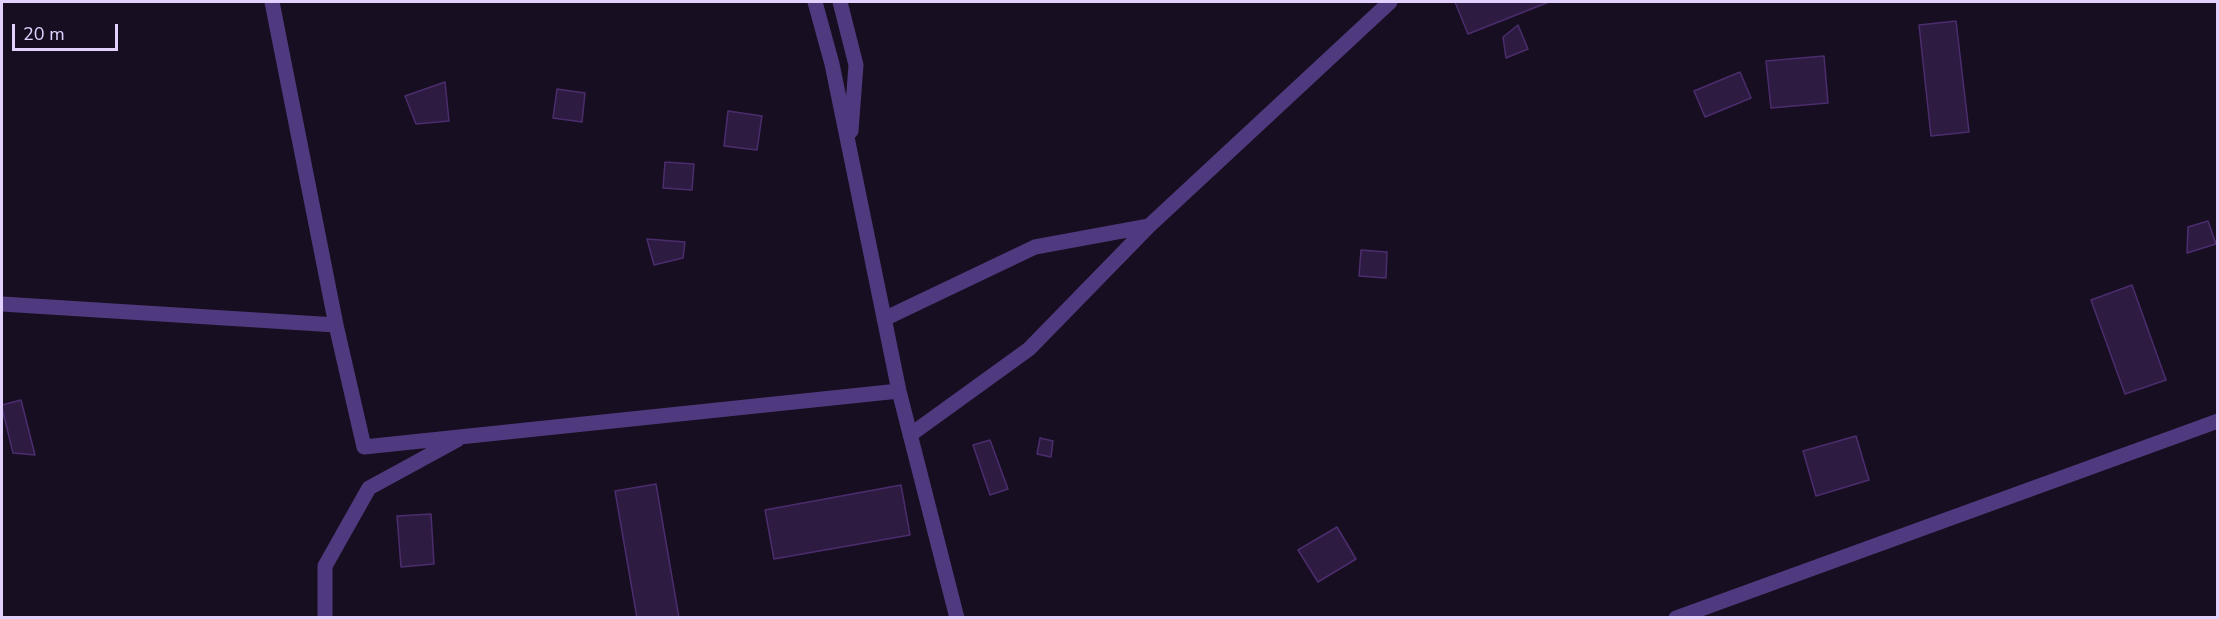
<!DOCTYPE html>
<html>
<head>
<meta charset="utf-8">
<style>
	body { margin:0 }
	#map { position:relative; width:2219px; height:619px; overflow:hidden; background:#170e21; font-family:"Nunito Sans",sans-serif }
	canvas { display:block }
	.frame { position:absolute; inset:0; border:3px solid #e2d0fe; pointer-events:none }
	.scale { position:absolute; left:12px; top:24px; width:106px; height:27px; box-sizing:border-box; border:3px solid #e2d0fe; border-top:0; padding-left:8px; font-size:18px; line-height:21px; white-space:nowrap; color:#e2d0fe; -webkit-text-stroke:4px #170e21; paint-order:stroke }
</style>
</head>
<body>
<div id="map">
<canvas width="2219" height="619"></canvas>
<div class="frame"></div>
<div class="scale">20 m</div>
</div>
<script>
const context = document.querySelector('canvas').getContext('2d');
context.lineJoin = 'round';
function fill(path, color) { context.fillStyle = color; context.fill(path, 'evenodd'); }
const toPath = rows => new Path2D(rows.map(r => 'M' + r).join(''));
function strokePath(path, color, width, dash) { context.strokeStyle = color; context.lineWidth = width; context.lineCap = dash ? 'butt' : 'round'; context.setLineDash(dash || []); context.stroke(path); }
const building = toPath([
	[1455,2,1549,2,1468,34,1455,2],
	[1956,21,1969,132,1931,136,1919,25,1956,21],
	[1518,25,1528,49,1506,58,1503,37,1518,25],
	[1824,56,1828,103,1771,108,1766,61,1824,56],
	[1740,72,1751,98,1705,117,1694,91,1740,72],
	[445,82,449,121,416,124,405,96,445,82],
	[557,89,585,93,582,122,553,118,557,89],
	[728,111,762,116,757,150,724,146,728,111],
	[665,162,694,164,692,190,663,188,665,162],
	[2208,221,2216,244,2187,253,2188,227,2208,221],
	[647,239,685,242,683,258,654,265,647,239],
	[1361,250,1387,252,1386,278,1359,276,1361,250],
	[2132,285,2166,380,2125,394,2091,300,2132,285],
	[21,400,35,455,13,453,2,408,2,405,21,400],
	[1856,436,1869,480,1816,496,1803,451,1856,436],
	[1040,438,1053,441,1051,457,1037,454,1040,438],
	[990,440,1008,489,990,495,973,445,990,440],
	[656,484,679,618,637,618,615,491,656,484],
	[901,485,910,535,774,559,765,510,901,485],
	[431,514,434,564,401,567,397,516,431,514],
	[1337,527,1356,559,1318,582,1298,550,1337,527]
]);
fill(building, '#2d1b42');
strokePath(building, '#4b2d6d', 1.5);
strokePath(toPath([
	[272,2,336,325],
	[815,2,832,64,899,391,957,618],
	[840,2,856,65,851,131],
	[2,304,336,325,364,447,899,391],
	[884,319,1035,247,1149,226,1390,2],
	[910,435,1029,349,1149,226],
	[325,618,325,566,369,488,457,440],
	[1676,618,2218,421]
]), '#503a7f', 15);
</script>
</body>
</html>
